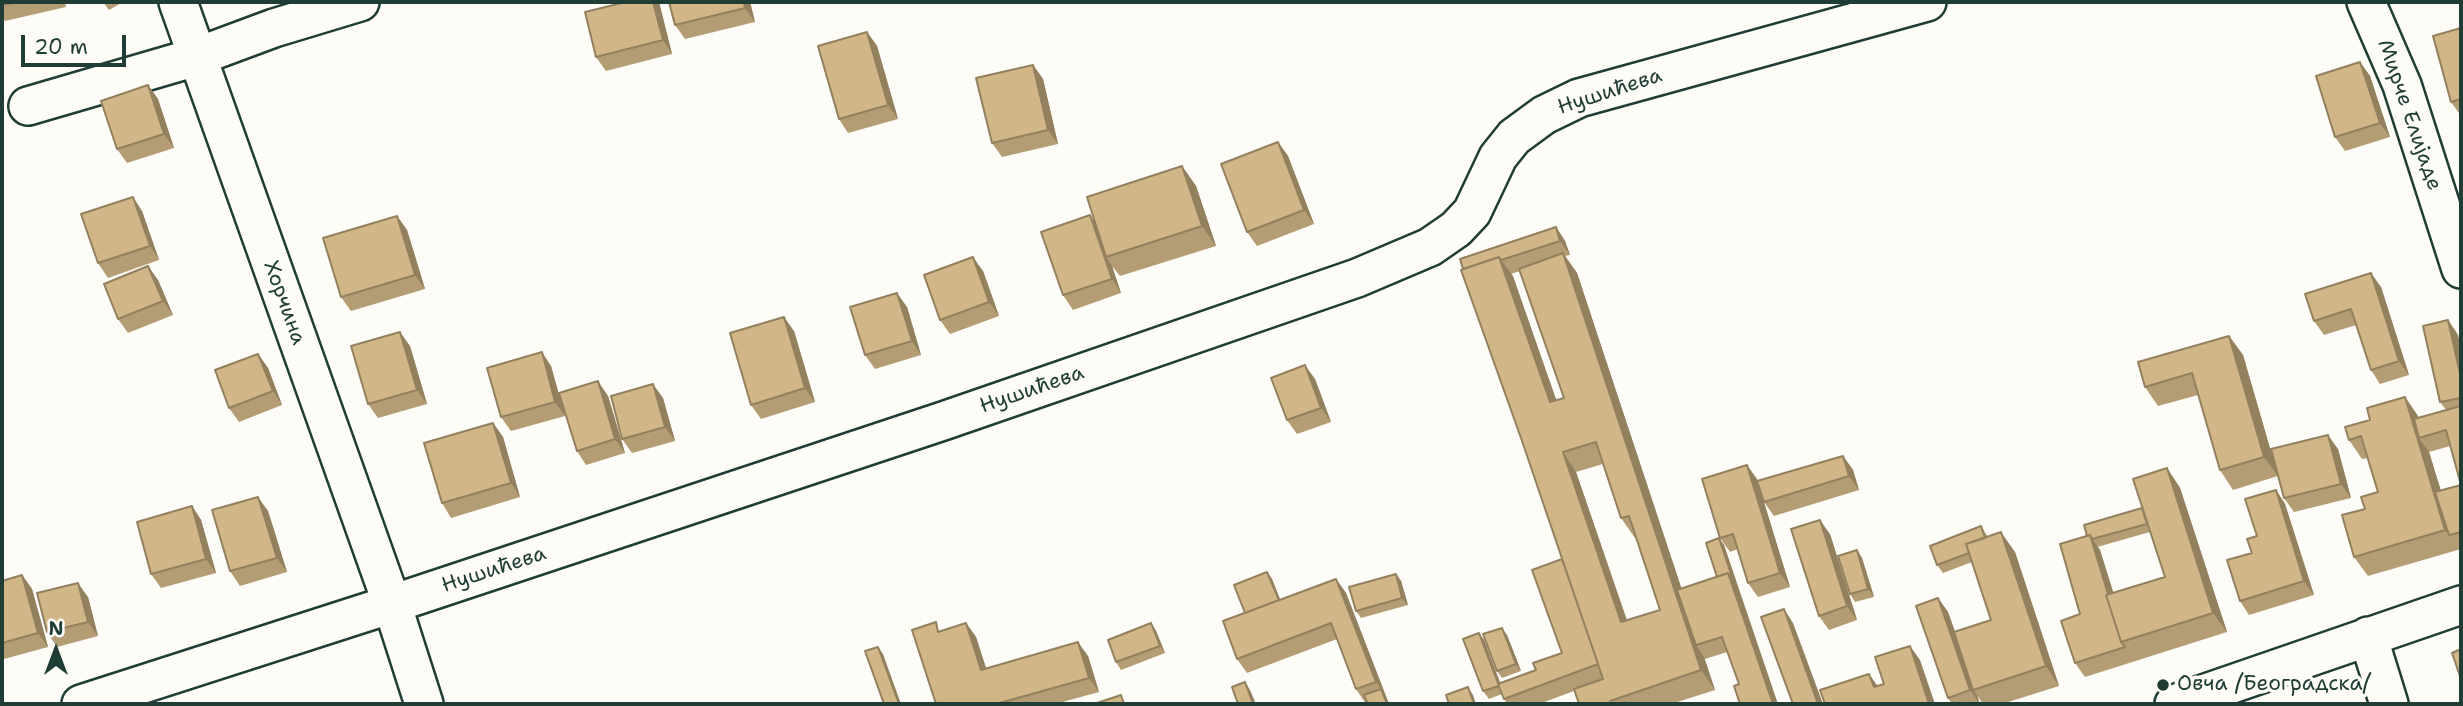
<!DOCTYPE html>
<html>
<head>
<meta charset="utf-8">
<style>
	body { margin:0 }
	#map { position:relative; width:2463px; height:706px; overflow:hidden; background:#fdfcf7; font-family:"Shantell Sans",sans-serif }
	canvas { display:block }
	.frame { position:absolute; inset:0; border:4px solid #1f3d34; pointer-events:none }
	.north { position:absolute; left:21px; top:615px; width:70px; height:70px; -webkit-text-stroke:5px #fdfcf7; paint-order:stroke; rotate:0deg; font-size:19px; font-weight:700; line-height:28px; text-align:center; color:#1f3d34 }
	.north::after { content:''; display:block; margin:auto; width:24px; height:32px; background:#1f3d34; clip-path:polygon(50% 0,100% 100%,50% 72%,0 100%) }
	.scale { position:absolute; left:21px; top:35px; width:105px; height:32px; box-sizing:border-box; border:4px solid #1f3d34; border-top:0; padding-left:9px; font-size:21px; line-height:24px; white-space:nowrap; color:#1f3d34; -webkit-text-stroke:5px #fdfcf7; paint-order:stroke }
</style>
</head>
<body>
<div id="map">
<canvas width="2463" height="706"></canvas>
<div class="frame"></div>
<div class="north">N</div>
<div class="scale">20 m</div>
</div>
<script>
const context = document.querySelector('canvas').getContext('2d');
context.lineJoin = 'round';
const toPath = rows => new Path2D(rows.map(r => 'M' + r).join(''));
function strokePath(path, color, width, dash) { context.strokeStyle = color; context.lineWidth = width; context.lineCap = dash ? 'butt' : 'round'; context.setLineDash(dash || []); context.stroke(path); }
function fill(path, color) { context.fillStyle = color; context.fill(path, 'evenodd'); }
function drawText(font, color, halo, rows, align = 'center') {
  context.font = font + ' "Shantell Sans",sans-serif'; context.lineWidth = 7; context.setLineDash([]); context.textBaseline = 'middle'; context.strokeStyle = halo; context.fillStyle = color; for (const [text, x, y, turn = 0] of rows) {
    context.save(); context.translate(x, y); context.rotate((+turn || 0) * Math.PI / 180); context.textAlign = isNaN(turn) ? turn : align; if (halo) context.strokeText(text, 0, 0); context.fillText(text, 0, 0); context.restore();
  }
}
const minor = toPath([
	[178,2,392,604,424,704],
	[2366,2,2402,85,2461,269],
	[28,106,196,57,274,28,360,2],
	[2368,636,2389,704],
	[81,704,392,604,943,421,1357,278,1430,247,1456,229,1472,212,1498,157,1514,137,1544,115,1579,98,1927,2],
	[2174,704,2461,605]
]);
strokePath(minor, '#1f3d34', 42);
strokePath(minor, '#fdfcf7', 37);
fill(toPath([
	[2,2,65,2,66,7,5,21,2,16],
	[103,2,123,2,109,10],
	[626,2,659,2,672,54,606,71,596,57],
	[750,2,755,22,685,39,675,25],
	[2461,28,2461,116,2451,102],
	[867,32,877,46,898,119,848,133,839,119],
	[2360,62,2370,76,2390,137,2345,151,2335,137],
	[1033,65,1043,79,1058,144,1002,157,992,143],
	[148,85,158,99,174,148,127,163,117,149],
	[1278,142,1288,156,1314,224,1257,246,1247,232],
	[1182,166,1196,186,1216,246,1120,276,1112,266,1121,293,1073,310,1063,295,1095,222],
	[142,211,159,260,108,278,98,263],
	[397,216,407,230,425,289,351,311,341,297],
	[1556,227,1565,241,1570,255,1565,256,1577,273,1681,589,1717,577,1719,538,1724,545,1738,587,1739,684,1727,652,1705,659,1704,657,1715,690,1671,704,1579,704,1574,691,1539,704,1507,704,1502,694,1489,699,1483,691,1479,633,1484,640,1500,683,1536,670,1562,653,1562,559,1521,438,1461,270],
	[1520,271,1564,398,1556,400,1511,274],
	[1603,464,1621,518,1635,538,1637,537,1660,610,1627,620,1576,472],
	[983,271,999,316,950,334,940,320],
	[158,280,173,315,128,333,118,319],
	[2381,287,2409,375,2380,384,2371,370,2356,325,2324,335,2314,321],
	[907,307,921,355,875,369,865,355],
	[2448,320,2458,335,2461,350,2461,549,2368,576,2354,557,2365,509,2378,492,2368,458,2362,459,2349,440,2370,420,2405,397,2419,418,2446,410,2440,402],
	[2450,446,2461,485,2441,491,2429,452],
	[794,331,815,402,761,419,751,405],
	[2229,336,2243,355,2278,476,2233,490,2220,470,2198,395,2158,406,2145,387],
	[410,346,427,404,378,418,368,404],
	[258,354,268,368,282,405,239,422,229,408],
	[551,366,565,416,511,431,501,417],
	[1315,379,1331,422,1297,434,1287,420],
	[608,396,625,453,586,465,577,451],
	[663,398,675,441,632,453,622,439],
	[493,423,503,437,520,497,451,518,442,503],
	[2338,449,2351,498,2294,512,2284,498],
	[1843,456,1853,470,1859,490,1774,516,1764,502,1760,491,1790,587,1758,597,1748,583,1738,549,1730,552,1720,538,1757,479,1757,481],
	[2167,468,2180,488,2227,632,2085,677,2075,663,2087,536,2142,508],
	[2150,532,2165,577,2113,593,2100,550,2097,547],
	[2276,490,2285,504,2314,595,2249,615,2240,601,2257,536],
	[192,506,201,520,216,573,161,588,151,574],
	[268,511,287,572,240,586,230,571],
	[1981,526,1988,537,2015,552,2059,686,2002,704,1983,704,1977,695,1980,704,1952,704,1948,698,1938,598,1948,612,1955,632,1991,620,1972,562,1943,573,1937,565],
	[1830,534,1857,620,1829,630,1819,616],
	[1857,550,1862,558,1874,597,1855,602,1850,594],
	[1267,572,1272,579,1280,600,1336,579,1346,593,1389,704,1366,704,1356,689,1337,639,1247,673,1237,659,1245,613],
	[1396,574,1401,581,1408,605,1361,618,1356,611],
	[22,575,32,589,48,647,4,659,2,655,2,581],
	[88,597,98,636,57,647,47,632],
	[966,623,976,637,986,668,1088,656,1099,692,1055,704,936,704,942,631],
	[1156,631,1165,653,1121,670,1116,662],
	[1507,635,1521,671,1502,678,1497,671]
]), '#b49d74');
fill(toPath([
	[653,2,659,2,672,54,663,40],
	[744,2,750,2,755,22,745,8],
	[867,32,877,46,898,119,888,105],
	[2360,62,2370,76,2390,137,2380,123],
	[1033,65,1043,79,1058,144,1048,130],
	[148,85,158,99,174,148,164,134],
	[1278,142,1288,156,1314,224,1304,210],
	[1182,166,1196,186,1216,246,1202,226],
	[133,197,142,211,159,260,150,246],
	[1090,215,1100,229,1106,257,1112,266,1121,293,1112,279],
	[397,216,407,230,425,289,415,275],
	[1556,227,1565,241,1570,255,1560,241],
	[1563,253,1577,273,1700,644,1696,645,1704,657,1715,690,1701,670],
	[973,257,983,271,999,316,989,302],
	[1499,257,1513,276,1564,422,1550,402],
	[148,266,158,280,173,315,163,301],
	[2371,273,2381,287,2409,375,2399,361],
	[897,293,907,307,921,355,912,341],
	[784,317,794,331,815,402,805,388],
	[2448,320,2458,335,2461,350,2461,378],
	[400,332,410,346,427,404,417,390],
	[2229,336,2243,355,2278,476,2264,457],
	[542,352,551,366,565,416,555,402],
	[258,354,268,368,282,405,273,391],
	[1305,365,1315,379,1331,422,1321,408],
	[598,381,608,396,625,453,615,439],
	[653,384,663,398,675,441,665,427],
	[2405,397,2418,416,2424,436,2419,438,2429,452,2454,534,2449,535,2445,530],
	[493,423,503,437,520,497,511,483],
	[2328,435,2338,449,2351,498,2341,484],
	[1563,452,1576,472,1634,642,1621,622],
	[1843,456,1853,470,1859,490,1849,476],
	[1747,465,1757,479,1790,587,1780,573],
	[2167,468,2180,488,2227,632,2213,613],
	[2276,490,2285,504,2314,595,2304,581],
	[258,497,268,511,287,572,277,558],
	[192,506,201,520,216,573,206,559],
	[1820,520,1830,534,1857,620,1847,606],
	[2001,532,2015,552,2059,686,2046,666],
	[2090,535,2100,550,2128,639,2123,641],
	[1719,538,1724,545,1778,704,1773,704,1728,573],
	[1857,550,1862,558,1874,597,1868,589],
	[1267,572,1272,579,1284,609,1279,601],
	[1396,574,1401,581,1408,605,1402,598],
	[22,575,32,589,48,647,38,633],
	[1336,579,1346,593,1389,704,1387,704,1381,689,1376,682],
	[78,583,88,597,98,636,88,622],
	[1938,598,1948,612,1975,689,1973,690,1977,695,1980,704,1970,690],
	[1784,609,1793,623,1823,704,1818,704],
	[966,623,976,637,991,684,981,670],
	[1151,623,1156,631,1165,653,1160,646],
	[1502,628,1507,635,1521,671,1516,664],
	[1479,633,1484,640,1504,693,1499,686],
	[1078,642,1088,656,1099,692,1089,678],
	[1910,646,1920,660,1935,704,1929,704],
	[878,647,883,654,901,704,899,704],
	[1869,674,1879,688,1874,687],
	[1245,682,1250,690,1256,704,1253,704],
	[1468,687,1473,695,1476,704,1474,704]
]), '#92805e');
const building = toPath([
	[2,2,17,2,2,5,2,2],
	[626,2,653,2,663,40,596,57,585,12,626,2],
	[669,2,744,2,745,8,675,25,669,2],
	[2461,28,2461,99,2451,102,2433,36,2461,28],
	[867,32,888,105,839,119,818,46,867,32],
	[2360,62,2380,123,2335,137,2316,76,2360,62],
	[1033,65,1048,130,992,143,976,78,1033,65],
	[148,85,164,134,117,149,101,101,148,85],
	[1278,142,1304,210,1247,232,1221,164,1278,142],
	[1182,166,1202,226,1106,257,1087,197,1182,166],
	[133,197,150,246,98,263,81,214,133,197],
	[1090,215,1112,279,1063,295,1041,232,1090,215],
	[397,216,415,275,341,297,323,238,397,216],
	[1556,227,1560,241,1501,260,1499,257,1463,269,1460,259,1556,227],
	[1563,253,1701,670,1610,701,1612,704,1579,704,1574,689,1603,679,1521,438,1461,270,1499,257,1550,402,1564,398,1519,269,1563,253],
	[1596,442,1621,518,1629,516,1660,610,1621,622,1563,452,1596,442],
	[973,257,989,302,940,320,924,275,973,257],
	[148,266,163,301,118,319,104,284,148,266],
	[2371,273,2399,361,2371,370,2351,309,2314,321,2305,294,2371,273],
	[897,293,912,341,865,355,850,307,897,293],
	[784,317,805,388,751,405,730,333,784,317],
	[2448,320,2461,378,2461,398,2440,402,2423,326,2448,320],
	[400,332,417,390,368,404,351,346,400,332],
	[2229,336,2264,457,2220,470,2192,373,2145,387,2138,362,2229,336],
	[542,352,555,402,501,417,487,368,542,352],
	[258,354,273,391,229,408,215,370,258,354],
	[1305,365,1321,408,1287,420,1271,378,1305,365],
	[598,381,615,439,577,451,559,393,598,381],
	[653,384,665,427,622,439,611,396,653,384],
	[2405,397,2445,530,2354,557,2342,515,2365,509,2361,497,2378,492,2361,436,2349,440,2345,427,2370,420,2367,408,2405,397],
	[2461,406,2461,532,2449,535,2435,492,2461,485,2446,430,2419,438,2414,419,2461,406],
	[493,423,511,483,442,503,424,443,493,423],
	[2328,435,2341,484,2284,498,2271,449,2328,435],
	[1843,456,1849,476,1764,502,1757,481,1843,456],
	[1747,465,1780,573,1748,583,1733,534,1720,538,1702,479,1747,465],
	[2167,468,2213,613,2121,642,2106,595,2165,577,2133,479,2167,468],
	[2276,490,2304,581,2240,601,2227,560,2252,553,2247,539,2257,536,2245,499,2276,490],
	[258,497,277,558,230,571,212,510,258,497],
	[192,506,206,559,151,574,137,522,192,506],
	[2142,508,2147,524,2092,539,2090,535,2087,536,2084,525,2142,508],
	[1820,520,1847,606,1819,616,1791,529,1820,520],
	[1981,526,1985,538,1966,544,1969,553,1937,565,1930,546,1981,526],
	[2001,532,2046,666,1973,690,1954,632,1991,620,1966,544,2001,532],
	[2090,535,2108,594,2106,595,2121,642,2125,647,2075,663,2061,621,2080,614,2060,544,2090,535],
	[1719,538,1733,580,1728,573,1717,577,1706,543,1719,538],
	[1857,550,1868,589,1850,594,1838,556,1857,550],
	[1562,559,1598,664,1504,699,1498,684,1536,670,1533,663,1562,653,1532,570,1562,559],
	[1267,572,1279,600,1245,613,1234,585,1267,572],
	[1728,573,1773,704,1740,704,1734,686,1739,684,1722,637,1696,645,1677,590,1728,573],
	[1396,574,1402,598,1356,611,1349,587,1396,574],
	[22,575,38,633,2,643,2,581,22,575],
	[1336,579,1376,682,1356,689,1331,623,1237,659,1223,621,1336,579],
	[78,583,88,622,47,632,37,593,78,583],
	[1938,598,1970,690,1948,698,1916,606,1938,598],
	[1784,609,1818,704,1793,704,1761,617,1784,609],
	[936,622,938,632,966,623,981,670,1078,642,1089,678,996,704,936,704,912,630,936,622],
	[1151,623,1160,646,1116,662,1108,640,1151,623],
	[1502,628,1516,664,1497,671,1483,634,1502,628],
	[1479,633,1499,686,1483,691,1463,639,1479,633],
	[1910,646,1929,704,1825,704,1820,690,1869,674,1874,687,1884,684,1875,657,1910,646],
	[878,647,899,704,884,704,865,651,878,647],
	[2461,649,2461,679,2452,653,2461,649],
	[1245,682,1253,704,1238,704,1232,687,1245,682],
	[1468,687,1474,704,1449,704,1446,695,1468,687],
	[1381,689,1387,704,1368,704,1364,695,1381,689],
	[1121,695,1124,704,1094,704,1121,695]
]);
fill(building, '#d1b787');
strokePath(building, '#92805e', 2);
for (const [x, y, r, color] of [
	[2163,685,7,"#1f3d34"]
]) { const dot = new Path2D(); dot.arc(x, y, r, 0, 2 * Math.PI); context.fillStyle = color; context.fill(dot); strokePath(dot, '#fdfcf7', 2.5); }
drawText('21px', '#1f3d34', '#fdfcf7', [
	["Нушићева",1610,92,-18],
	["Мирче Елијаде",2409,115,71],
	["Хорчина",284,303,70],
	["Нушићева",1032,390,-19],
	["Нушићева",494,570,-18]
]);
drawText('21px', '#1f3d34', '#fdfcf7', [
	["Овча /Београдска/",2177,685]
], 'left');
</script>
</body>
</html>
